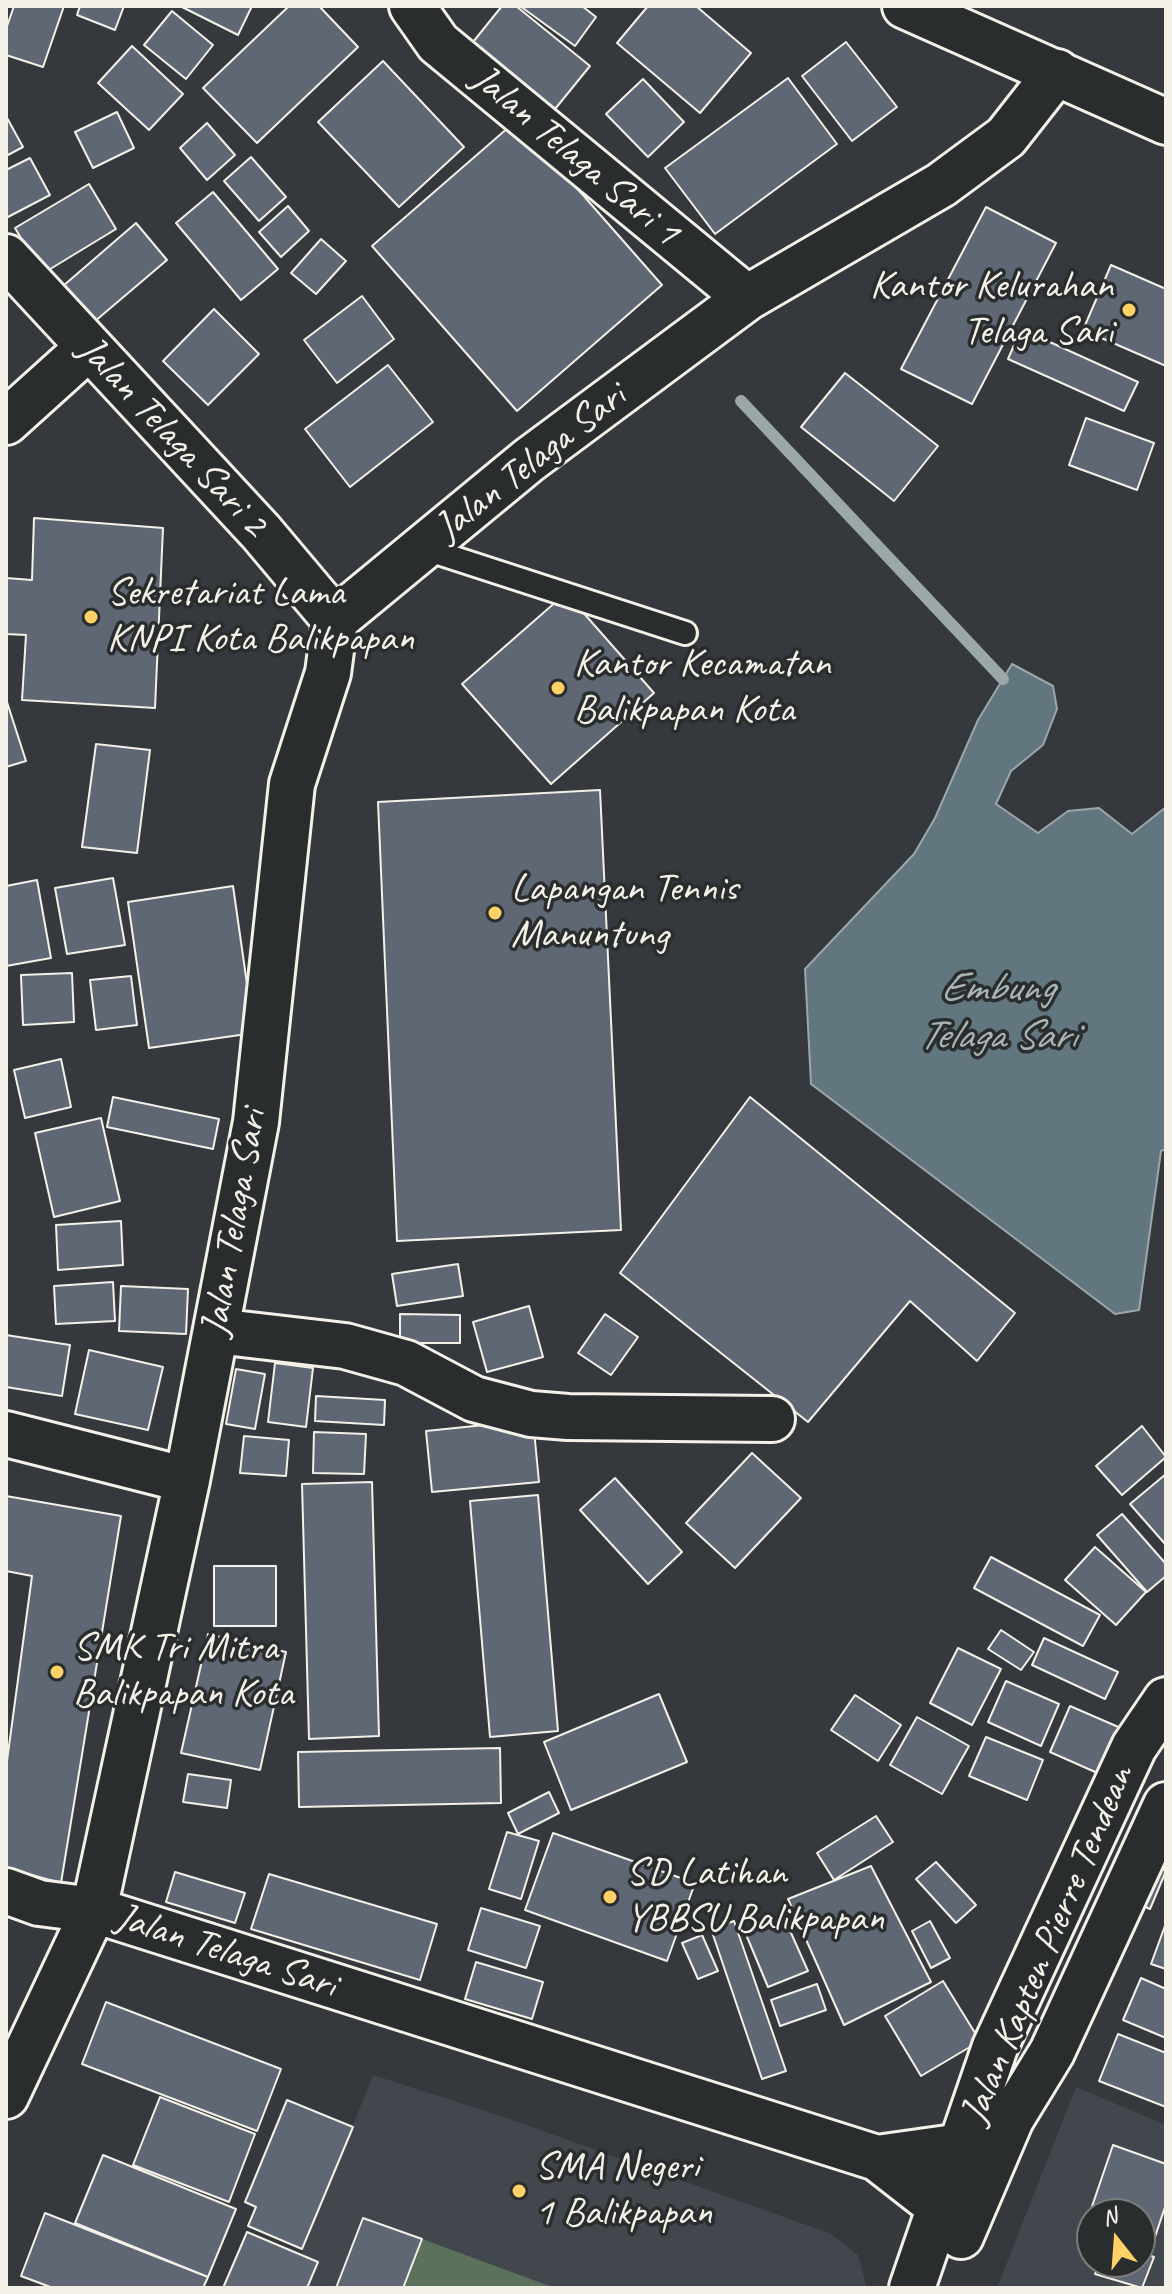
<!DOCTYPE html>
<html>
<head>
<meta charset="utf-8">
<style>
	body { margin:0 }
	#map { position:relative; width:1172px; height:2294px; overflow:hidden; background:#35383c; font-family:Caveat,sans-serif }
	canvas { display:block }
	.frame { position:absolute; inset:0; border:8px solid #f4f1e8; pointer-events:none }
	.north { position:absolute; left:1076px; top:2198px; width:80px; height:80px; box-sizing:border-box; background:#2a2d2e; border:2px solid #7b7b78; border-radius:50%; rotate:343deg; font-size:22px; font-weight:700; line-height:32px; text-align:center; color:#f4f1e8 }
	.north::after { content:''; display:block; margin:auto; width:28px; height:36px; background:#ffd166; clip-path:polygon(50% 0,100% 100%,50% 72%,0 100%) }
</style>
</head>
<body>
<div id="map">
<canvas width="1172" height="2294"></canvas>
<div class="frame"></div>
<div class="north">N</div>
</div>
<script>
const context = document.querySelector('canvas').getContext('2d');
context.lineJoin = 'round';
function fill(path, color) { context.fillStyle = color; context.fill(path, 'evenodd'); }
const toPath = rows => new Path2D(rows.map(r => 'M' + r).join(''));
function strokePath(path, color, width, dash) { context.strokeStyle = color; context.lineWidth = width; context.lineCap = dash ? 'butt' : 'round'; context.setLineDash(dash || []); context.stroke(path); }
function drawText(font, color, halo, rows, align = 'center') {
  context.font = font + ' Caveat,sans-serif'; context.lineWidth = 7; context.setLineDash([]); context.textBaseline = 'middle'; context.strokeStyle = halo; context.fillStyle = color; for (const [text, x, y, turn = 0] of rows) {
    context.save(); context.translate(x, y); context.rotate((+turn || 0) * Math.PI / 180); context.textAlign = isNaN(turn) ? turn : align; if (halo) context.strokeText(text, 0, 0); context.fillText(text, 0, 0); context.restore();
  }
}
fill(toPath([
	[373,2075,501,2116,829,2233,858,2255,867,2288,288,2288],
	[1076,2087,1166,2125,1166,2288,997,2288],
	[1092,2214,1140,2214,1140,2262,1092,2262]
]), '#42464d');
fill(toPath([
	[422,2239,555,2288,403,2288]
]), '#5c715b');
const water = toPath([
	[1012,664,1053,686,1057,709,1043,745,1011,771,996,804,1038,833,1068,811,1099,808,1132,834,1166,807,1166,1149,1161,1151,1139,1310,1115,1314,811,1084,805,969,914,854,935,818,978,720,1012,664]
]);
fill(water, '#627680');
strokePath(water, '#9ca7aa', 2);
strokePath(toPath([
	[741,401,1003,679]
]), '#9ca7aa', 12);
const building = toPath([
	[14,6,64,6,43,67,6,55,6,29,14,6],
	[80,6,124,6,115,30,77,15,80,6],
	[180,6,252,6,238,35,180,6],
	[289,6,319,6,358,47,257,143,203,88,289,6],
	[502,6,516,6,590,66,555,109,473,42,502,6],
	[520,6,582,6,596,17,575,46,520,6],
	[648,6,696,6,751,53,700,113,617,43,648,6],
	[172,11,213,45,186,79,144,45,172,11],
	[846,42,897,107,852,141,802,76,846,42],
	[132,46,183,94,149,130,98,83,132,46],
	[383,61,464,147,399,207,318,122,383,61],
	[788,78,837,144,715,234,665,168,788,78],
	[643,79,684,122,648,157,606,114,643,79],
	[117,112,134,148,93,168,75,132,117,112],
	[6,116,23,147,6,156,6,116],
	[517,120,662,285,517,411,372,246,517,120],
	[207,123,235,155,207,180,180,148,207,123],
	[251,157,286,197,259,221,224,181,251,157],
	[30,158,50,195,6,218,6,170,30,158],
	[89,184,116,229,42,274,15,228,89,184],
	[213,192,278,269,241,300,176,223,213,192],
	[288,206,309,231,281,257,259,232,288,206],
	[986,207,1056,243,972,404,901,369,986,207],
	[136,223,167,260,94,322,63,286,136,223],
	[321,239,346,261,316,294,291,273,321,239],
	[1111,265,1166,289,1166,366,1083,330,1111,265],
	[362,296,394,339,337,383,304,340,362,296],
	[214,309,259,354,208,405,163,361,214,309],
	[1021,329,1138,382,1124,411,1008,359,1021,329],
	[388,365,433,422,350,487,305,429,388,365],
	[845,373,938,446,894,501,801,427,845,373],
	[1086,418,1154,443,1137,490,1069,465,1086,418],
	[34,518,163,528,155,708,22,700,26,635,6,634,6,578,32,580,34,518],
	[566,593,654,693,551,784,462,684,566,593],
	[6,699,26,761,6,767,6,699],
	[96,744,150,750,137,853,82,847,96,744],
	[600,790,621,1230,397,1241,378,802,600,790],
	[113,878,125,945,67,954,55,888,113,878],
	[37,880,51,958,6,966,6,886,37,880],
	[233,886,254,1033,149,1048,128,902,233,886],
	[72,973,74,1022,23,1025,21,975,72,973],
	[131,976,137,1025,96,1030,90,980,131,976],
	[61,1059,71,1107,25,1118,14,1070,61,1059],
	[113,1097,219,1119,213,1149,107,1127,113,1097],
	[750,1097,1015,1313,977,1361,910,1301,808,1422,620,1273,750,1097],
	[101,1118,120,1201,54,1217,35,1133,101,1118],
	[121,1221,123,1265,58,1270,56,1225,121,1221],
	[458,1264,463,1296,397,1306,392,1274,458,1264],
	[113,1282,115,1321,56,1324,54,1286,113,1282],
	[121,1286,188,1289,186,1334,119,1331,121,1286],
	[529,1306,543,1357,487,1372,473,1322,529,1306],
	[400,1314,460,1315,460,1343,400,1343,400,1314],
	[605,1314,638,1337,611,1375,578,1353,605,1314],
	[6,1335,70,1345,62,1396,6,1387,6,1335],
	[89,1350,163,1367,148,1430,75,1414,89,1350],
	[275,1363,313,1368,306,1427,268,1422,275,1363],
	[236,1369,265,1374,255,1429,226,1424,236,1369],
	[316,1396,385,1400,384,1425,315,1421,316,1396],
	[533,1420,539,1482,432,1492,426,1431,533,1420],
	[1142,1426,1166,1457,1122,1495,1096,1466,1142,1426],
	[314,1432,366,1434,364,1474,313,1473,314,1432],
	[244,1436,289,1440,286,1476,240,1473,244,1436],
	[752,1453,801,1498,735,1568,686,1523,752,1453],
	[1166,1474,1166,1545,1130,1504,1166,1474],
	[615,1478,682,1552,648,1584,580,1510,615,1478],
	[372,1482,379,1736,309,1739,302,1484,372,1482],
	[538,1495,558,1731,490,1737,470,1501,538,1495],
	[6,1496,121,1516,61,1883,6,1868,6,1768,32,1576,6,1571,6,1496],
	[1122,1514,1166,1564,1166,1576,1147,1592,1097,1535,1122,1514],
	[1095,1547,1146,1592,1116,1625,1065,1580,1095,1547],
	[991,1557,1100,1615,1083,1646,974,1588,991,1557],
	[214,1566,276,1566,276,1626,214,1626,214,1566],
	[1001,1630,1034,1652,1021,1670,988,1649,1001,1630],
	[208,1634,286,1652,260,1770,181,1753,208,1634],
	[1044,1638,1118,1672,1105,1699,1032,1665,1044,1638],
	[958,1648,1001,1669,972,1725,930,1703,958,1648],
	[1006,1681,1059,1704,1041,1746,988,1722,1006,1681],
	[659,1694,687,1762,571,1810,544,1742,659,1694],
	[855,1695,901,1725,878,1761,831,1730,855,1695],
	[1070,1706,1123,1729,1102,1775,1050,1752,1070,1706],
	[917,1717,969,1746,942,1794,890,1765,917,1717],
	[986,1737,1043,1760,1027,1800,969,1776,986,1737],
	[500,1748,501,1803,299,1807,298,1752,500,1748],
	[188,1774,231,1780,227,1808,183,1802,188,1774],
	[549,1792,559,1813,518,1834,508,1813,549,1792],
	[876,1816,893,1842,834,1880,817,1853,876,1816],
	[507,1832,539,1841,521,1899,489,1889,507,1832],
	[553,1833,695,1883,667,1961,525,1910,553,1833],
	[936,1862,976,1905,956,1923,916,1879,936,1862],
	[1148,1862,1166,1871,1150,1909,1130,1900,1148,1862],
	[871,1866,931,1982,844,2025,788,1899,871,1866],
	[175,1872,245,1893,235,1923,166,1902,175,1872],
	[269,1874,437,1924,420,1980,251,1929,269,1874],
	[481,1908,540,1926,526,1968,468,1950,481,1908],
	[783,1915,808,1971,768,1987,745,1932,783,1915],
	[734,1921,786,2071,762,2079,711,1929,734,1921],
	[930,1921,950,1958,931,1968,912,1931,930,1921],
	[1166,1923,1166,1969,1151,1964,1166,1923],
	[702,1935,718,1971,698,1979,682,1943,702,1935],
	[476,1962,543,1982,532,2019,465,1999,476,1962],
	[1141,1978,1166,1989,1166,2038,1123,2020,1141,1978],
	[943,1981,980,2041,921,2076,885,2016,943,1981],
	[817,1984,826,2010,780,2026,771,2000,817,1984],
	[106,2002,281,2069,257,2131,82,2064,106,2002],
	[1118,2034,1166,2053,1166,2107,1099,2081,1118,2034],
	[160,2097,255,2134,229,2202,133,2165,160,2097],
	[287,2100,353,2127,302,2249,248,2226,256,2207,245,2202,287,2100],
	[1113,2145,1166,2164,1166,2204,1153,2243,1140,2239,1140,2214,1092,2214,1092,2222,1087,2221,1113,2145],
	[103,2155,236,2209,208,2277,75,2223,103,2155],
	[45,2213,208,2277,203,2288,53,2288,21,2276,45,2213],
	[363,2218,422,2239,403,2288,336,2288,363,2218],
	[247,2232,318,2262,307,2288,223,2288,247,2232],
	[1140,2252,1154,2257,1142,2288,1095,2274,1099,2262,1140,2262,1140,2252]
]);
fill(building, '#5f6674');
strokePath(building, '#f4f1e8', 2);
const lane = toPath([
	[423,548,685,633]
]);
const street = toPath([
	[412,6,438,43,747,298],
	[6,257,261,532,335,620],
	[6,422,89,347],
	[216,1331,345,1346,406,1363,474,1399,531,1414,568,1417,772,1419],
	[6,1434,187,1480],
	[6,1891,39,1903,94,1910,6,2096],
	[877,2158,962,2146],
	[941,2208,877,2158,94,1910,187,1480,256,1122,292,784,328,673,335,620,529,460,747,298,941,185,1006,137,1057,72]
]);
const secondary = toPath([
	[905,6,1166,122],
	[961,2236,1011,2119,1052,2052,1166,1805],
	[912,2288,995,2047,1134,1747,1166,1700]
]);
strokePath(lane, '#f4f1e8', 28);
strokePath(street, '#f4f1e8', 50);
strokePath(secondary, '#f4f1e8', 50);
strokePath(lane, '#2a2d2e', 22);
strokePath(street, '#2a2d2e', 44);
strokePath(secondary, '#2a2d2e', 44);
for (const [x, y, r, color] of [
	[1129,310,8,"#ffd166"],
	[91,617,8,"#ffd166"],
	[558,688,8,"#ffd166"],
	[495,913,8,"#ffd166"],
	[57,1672,8,"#ffd166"],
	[610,1897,8,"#ffd166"],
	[519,2191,8,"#ffd166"]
]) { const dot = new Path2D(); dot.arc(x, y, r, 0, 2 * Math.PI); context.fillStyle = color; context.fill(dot); strokePath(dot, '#2a2d2e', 3); }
drawText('40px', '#f4f1e8', '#2a2d2e', [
	["Jalan Telaga Sari 1",575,156,40],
	["Jalan Telaga Sari 2",172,437,47],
	["Jalan Telaga Sari",531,463,-38],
	["Jalan Telaga Sari",235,1223,-80],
	["Jalan Kapten Pierre Tendean",1048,1945,-67],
	["Jalan Telaga Sari",226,1952,18]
]);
drawText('40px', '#f4f1e8', '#2a2d2e', [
	["Kantor Kelurahan",1113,287,"right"],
	["Telaga Sari",1113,333,"right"],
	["Sekretariat Lama",107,594],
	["KNPI Kota Balikpapan",107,640],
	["Kantor Kecamatan",574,665],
	["Balikpapan Kota",574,711],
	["Lapangan Tennis",511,890],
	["Manuntung",511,936],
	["SMK Tri Mitra",73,1649],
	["Balikpapan Kota",73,1695],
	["SD Latihan",626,1874],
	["YBBSU Balikpapan",626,1920],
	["SMA Negeri",535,2168],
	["1 Balikpapan",535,2214]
], 'left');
drawText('italic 42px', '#abb4b4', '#2a2d2e', [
	["Embung",997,989],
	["Telaga Sari",997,1037]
]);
</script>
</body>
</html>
